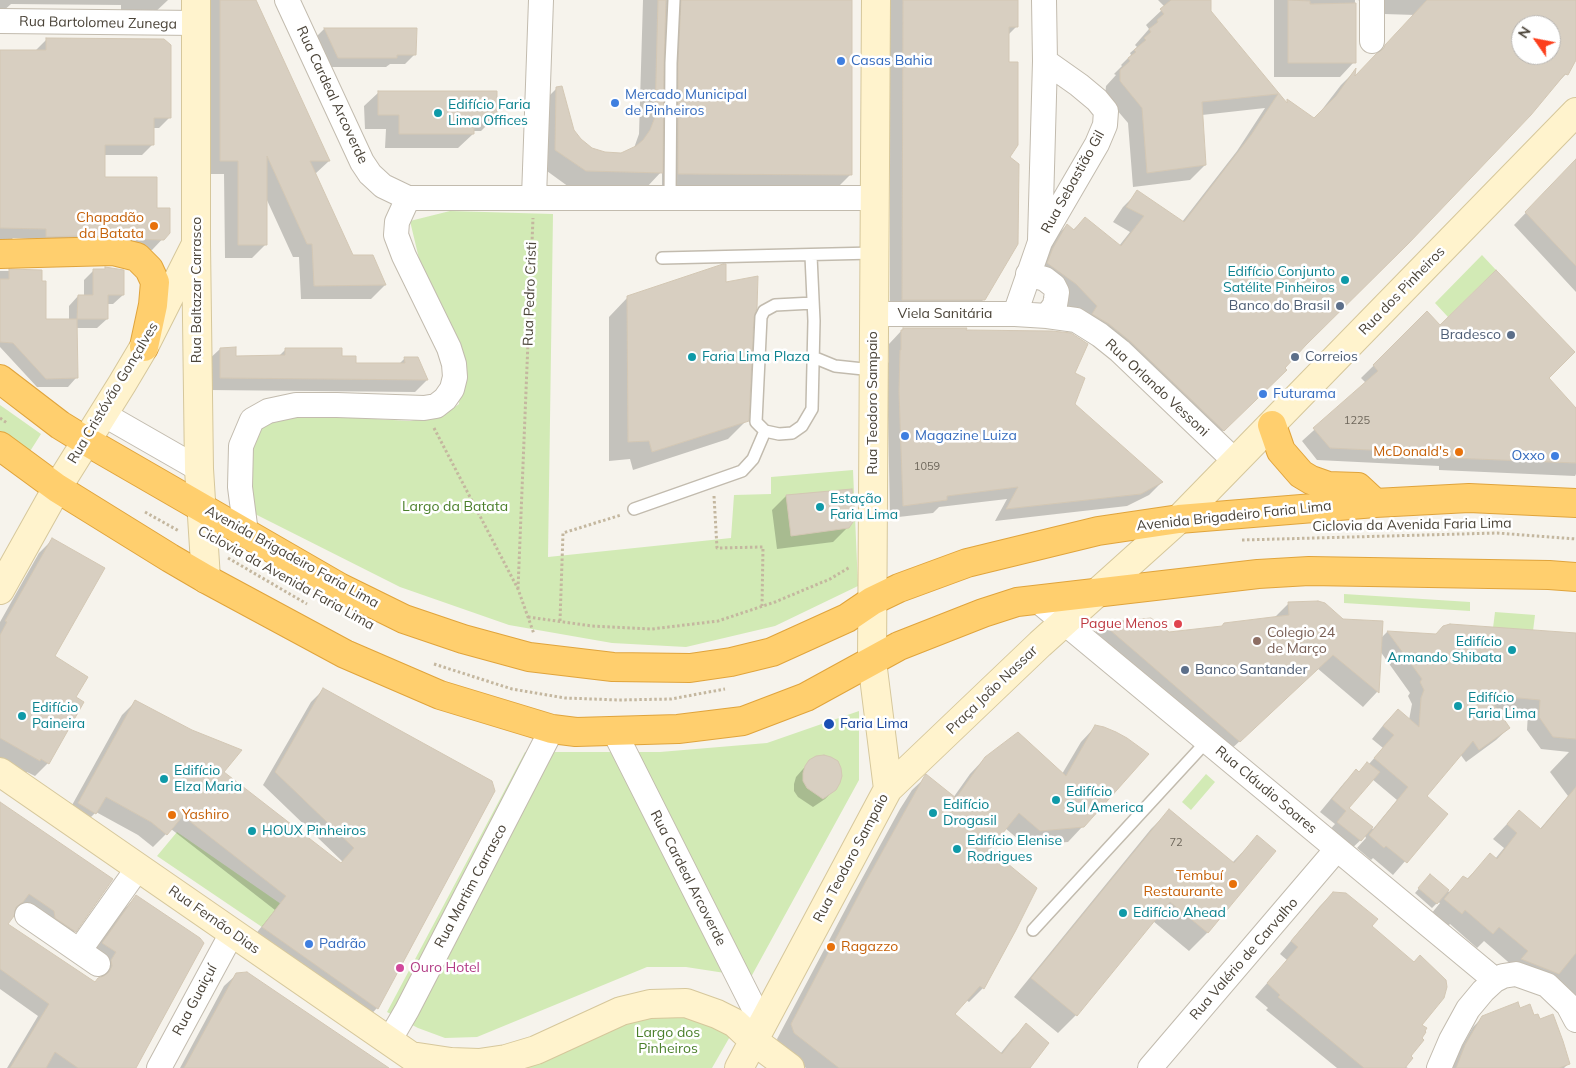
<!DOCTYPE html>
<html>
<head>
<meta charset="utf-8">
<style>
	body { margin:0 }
	#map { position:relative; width:1576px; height:1068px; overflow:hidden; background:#f6f3ec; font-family:Mulish,sans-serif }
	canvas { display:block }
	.north { position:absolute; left:1511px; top:15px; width:50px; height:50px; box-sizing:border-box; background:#fff; border:1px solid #b7b4b0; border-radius:50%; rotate:303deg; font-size:14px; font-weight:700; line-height:20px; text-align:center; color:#4b4439 }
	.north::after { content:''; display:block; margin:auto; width:18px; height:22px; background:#fc3f1d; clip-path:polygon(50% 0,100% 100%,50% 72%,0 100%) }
</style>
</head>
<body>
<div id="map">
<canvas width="1576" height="1068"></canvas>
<div class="north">N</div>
</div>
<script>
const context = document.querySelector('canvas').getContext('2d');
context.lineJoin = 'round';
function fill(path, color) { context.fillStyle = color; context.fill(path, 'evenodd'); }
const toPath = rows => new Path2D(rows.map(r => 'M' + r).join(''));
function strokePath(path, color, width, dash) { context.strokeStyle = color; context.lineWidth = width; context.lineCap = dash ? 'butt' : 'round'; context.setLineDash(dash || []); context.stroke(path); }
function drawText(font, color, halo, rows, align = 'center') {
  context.font = font + ' Mulish,sans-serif'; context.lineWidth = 5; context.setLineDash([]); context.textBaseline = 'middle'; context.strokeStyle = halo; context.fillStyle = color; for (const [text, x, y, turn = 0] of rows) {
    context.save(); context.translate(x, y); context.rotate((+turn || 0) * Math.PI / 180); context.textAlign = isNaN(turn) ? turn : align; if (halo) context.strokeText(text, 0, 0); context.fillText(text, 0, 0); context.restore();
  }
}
fill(toPath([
	[450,211,553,214,548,557,731,538,734,495,771,494,771,477,853,470,858,586,775,626,686,647,612,643,509,625,400,587,255,514,246,497,248,436,271,413,410,421,445,414,459,404,463,356,427,292,410,221],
	[1482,255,1496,270,1448,317,1435,303],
	[0,405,41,434,27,456,0,435],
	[1344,594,1470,602,1470,611,1344,603],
	[1495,612,1535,615,1533,631,1493,628],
	[859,711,859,780,751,977,686,967,647,967,477,1037,445,1038,418,1028,387,1012,525,752,660,752,767,743],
	[1206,774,1215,782,1191,810,1182,802],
	[177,832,281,904,262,927,157,856],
	[680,1012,732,1033,712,1068,513,1068,644,1015]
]), '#d2eab5');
fill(toPath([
	[0,0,168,0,151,16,121,16,121,5,11,4,0,14],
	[206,0,255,0,329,161,315,174,352,256,385,285,371,299,301,299,299,257,293,257,266,198,266,244,252,258,225,258,224,174,207,174],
	[643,0,851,0,851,174,835,190,662,190,662,171,646,188,569,187,540,166,541,104,557,88,575,135,585,145,596,151,621,155,634,148,639,134],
	[890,0,1017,0,1017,26,1008,35,1009,158,984,299,971,313,890,313],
	[1158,0,1210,0,1210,11,1286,103,1288,101,1314,120,1341,85,1354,72,1354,78,1415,15,1384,14,1358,0,1575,0,1566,74,1283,368,1285,370,1208,445,1061,299,1033,278,1052,240,1067,225,1073,230,1085,219,1119,246,1130,232,1113,222,1123,207,1138,192,1182,222,1237,151,1265,108,1202,115,1205,165,1190,180,1133,187,1128,123,1105,96,1106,86,1116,75,1114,74,1122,66,1121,65,1131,55,1130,53,1137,47,1135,45,1149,29,1146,25,1165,7],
	[1521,25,1551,25,1551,55,1521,55],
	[1274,0,1355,0,1354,62,1340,77,1274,77],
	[324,29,416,29,415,54,405,64,390,64,386,67,328,67,315,38],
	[46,40,170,117,159,128,153,128,153,144,142,155,104,155,104,178,155,210,169,232,152,250,36,247,36,239,13,238,3,248,0,248,0,51,36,50],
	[379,92,496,116,481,131,473,131,473,134,458,148,385,148,386,129,365,129,364,106],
	[1576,161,1576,292,1514,225],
	[106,268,123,271,123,295,113,304,107,304,107,319,97,328,76,328,76,378,68,387,37,387,0,347,0,271,41,271,45,320,69,320,69,306,78,296,84,296,84,280,93,271,103,271],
	[725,284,752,316,747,420,728,439,633,470,630,459,609,461,609,317,628,297],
	[1427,313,1440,327,1548,378,1576,410,1576,474,1575,476,1439,470,1439,466,1317,460,1302,441,1366,383,1361,378],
	[903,329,963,331,1073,374,1073,404,1162,482,1149,495,1127,506,995,521,1007,499,939,507,933,513,890,518,887,364,889,362,889,344],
	[220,349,235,357,278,357,286,349,340,357,355,364,399,364,405,358,427,380,415,392,207,390,207,361],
	[851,490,848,527,833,542,777,549,772,510,786,496],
	[52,540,54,656,74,698,48,763,35,776,27,772,26,773,0,759,0,622,39,553],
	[1289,603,1343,620,1380,639,1387,632,1436,635,1576,634,1576,997,1514,967,1484,941,1477,948,1450,924,1446,928,1431,914,1440,903,1438,902,1432,908,1415,893,1430,876,1449,892,1463,878,1466,880,1490,855,1495,859,1504,848,1493,839,1519,811,1540,829,1568,796,1550,772,1569,752,1541,749,1527,730,1528,712,1496,709,1509,728,1496,740,1466,762,1460,754,1425,797,1446,814,1393,875,1373,858,1371,860,1357,848,1366,838,1365,836,1348,852,1326,834,1335,824,1320,812,1344,783,1356,771,1358,773,1369,764,1383,748,1372,739,1385,723,1398,711,1409,720,1412,704,1408,696,1410,693,1380,651,1377,692,1363,707,1317,668,1225,755,1089,639,1103,624,1151,619,1168,634,1222,628,1274,618],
	[1372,779,1397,800,1373,829,1347,808],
	[324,689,491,782,377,1008,365,1021,250,941,275,910,171,829,153,847,138,835,96,812,82,826,66,816,122,715,135,702,223,773,340,864,343,862,263,785,311,702],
	[1095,727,1083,826,1068,842,1025,845,1005,828,988,849,983,988,969,1002,966,1000,953,1014,1000,1054,1012,1039,1026,1025,1029,1068,806,1068,779,1048,777,1039,852,897,900,809,912,790,927,776,953,798,970,774,985,758,1062,774,1081,742],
	[810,761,835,789,825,799,813,807,798,797,794,791,794,784,796,777],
	[0,811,75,931,63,942,44,922,18,906,14,910,7,924,94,983,101,978,100,972,91,955,125,908,136,897,134,1068,7,1068,38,1016,0,989],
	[1169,811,1232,863,1257,837,1275,851,1207,933,1189,951,1153,921,1076,1015,1058,1033,1014,997,1151,829],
	[1333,893,1414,963,1420,957,1443,977,1446,983,1421,1025,1409,1056,1411,1058,1406,1067,1408,1068,1337,1068,1266,1010,1268,1008,1255,997,1287,960,1280,954,1320,906],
	[237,974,387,1068,180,1068,224,986],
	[1520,1010,1534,1017,1569,1063,1564,1068,1451,1068,1457,1055,1473,1027,1482,1018]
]), '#0003');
const building = toPath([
	[220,0,256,0,330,161,310,161,353,255,373,255,386,285,314,286,312,244,307,244,267,156,267,245,238,245,238,161,220,161,220,0],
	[658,0,666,0,664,63,663,173,586,171,555,150,556,87,562,86,574,130,581,139,592,148,605,152,621,153,636,146,643,140,650,130,655,117,658,0],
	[681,0,852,0,852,175,678,174,678,63,681,0],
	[903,0,1018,0,1018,27,1009,27,1009,62,1018,62,1018,145,1010,157,1019,164,1018,244,985,300,902,300,903,0],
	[1171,0,1211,0,1211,11,1287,103,1287,99,1314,118,1336,96,1356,68,1355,76,1376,54,1384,48,1385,45,1427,0,1576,0,1576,60,1568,75,1565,74,1531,115,1409,243,1306,345,1285,368,1287,370,1224,431,1130,341,1109,324,1092,314,1097,306,1076,284,1047,263,1053,248,1067,224,1074,230,1085,217,1121,246,1144,216,1126,207,1137,190,1184,222,1251,135,1278,94,1202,102,1206,165,1147,173,1142,108,1120,81,1120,70,1130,61,1128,58,1136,52,1134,50,1146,40,1144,38,1151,32,1149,29,1158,22,1157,20,1164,14,1160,9,1171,0],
	[1521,25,1551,25,1551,55,1521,55,1521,25],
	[1288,0,1310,1,1310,4,1356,3,1356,63,1288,63,1288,0],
	[324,28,417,28,416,55,397,55,397,58,338,58,324,28],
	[46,38,164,39,171,45,171,118,154,118,154,145,105,145,105,177,157,177,157,208,170,208,170,233,164,240,130,239,113,235,46,237,46,229,0,228,0,50,46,50,46,38],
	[378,91,497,91,497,117,474,117,474,134,399,134,399,115,378,115,378,91],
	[1576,159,1576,266,1525,212,1576,159],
	[723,264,726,264,726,282,758,276,757,308,754,317,749,421,652,452,649,441,628,442,627,296,723,264],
	[105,267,124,270,124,295,108,295,108,319,77,319,78,295,93,295,93,269,105,269,105,267],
	[9,269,42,270,42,281,46,281,46,319,77,319,78,378,46,379,13,343,0,342,0,279,9,279,9,269],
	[1496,270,1575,352,1549,378,1576,408,1576,463,1451,458,1451,454,1330,448,1313,428,1378,371,1373,365,1427,311,1440,325,1496,270],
	[903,328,967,328,966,330,1052,331,1071,333,1088,344,1075,373,1085,378,1075,404,1163,482,1141,494,1006,509,1018,487,947,496,947,500,903,506,899,392,900,350,901,350,901,330,903,330,903,328],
	[236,347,236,356,285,355,285,348,342,348,342,356,356,356,356,363,405,363,404,357,418,357,428,380,220,378,220,348,236,347],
	[852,489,855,519,849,528,791,536,786,495,852,489],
	[52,538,105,568,55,656,88,677,76,697,84,702,49,764,41,759,40,761,0,738,0,635,7,622,5,621,52,538],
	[1318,601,1325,603,1343,619,1383,621,1379,693,1333,655,1240,742,1102,623,1151,618,1169,632,1222,626,1224,623,1289,615,1288,602,1318,601],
	[1450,624,1576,633,1576,739,1553,737,1539,717,1540,700,1487,695,1510,728,1479,750,1473,741,1427,796,1448,814,1407,863,1386,846,1384,848,1369,835,1408,787,1374,758,1394,735,1383,726,1398,709,1419,727,1421,698,1424,690,1420,682,1422,679,1387,631,1436,634,1443,626,1450,624],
	[323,688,492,781,495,791,378,1009,262,927,286,896,183,816,167,835,151,822,106,797,96,814,78,803,135,700,192,730,242,750,224,772,341,863,354,848,275,772,323,688],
	[1095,725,1104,727,1116,732,1127,738,1149,754,1084,827,1040,831,1019,813,990,849,1037,888,1016,930,984,989,980,986,955,1014,1002,1054,1026,1023,1049,1043,1030,1068,839,1068,794,1033,791,1024,866,881,925,775,926,774,956,798,985,757,1018,732,1066,776,1095,725],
	[824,755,831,757,838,761,841,768,842,776,840,783,836,790,823,799,807,788,803,781,803,773,805,766,809,760,816,756,824,755],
	[1367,762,1380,772,1349,808,1373,827,1361,841,1337,822,1346,811,1332,799,1356,769,1359,772,1367,762],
	[1576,787,1576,953,1559,974,1521,959,1528,951,1499,927,1493,934,1465,910,1462,914,1444,899,1463,876,1468,879,1490,853,1497,859,1517,833,1507,824,1519,810,1541,829,1576,787],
	[0,802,113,879,76,932,55,918,54,911,29,894,23,902,16,907,14,916,8,924,95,982,98,978,104,976,109,972,112,966,111,960,116,952,102,943,136,895,200,938,204,943,136,1068,78,1068,55,1052,46,1068,10,1068,49,1004,0,969,0,802],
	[1169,809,1234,863,1257,835,1276,851,1208,933,1170,902,1077,1016,1031,978,1169,809],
	[1430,874,1449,890,1437,904,1418,888,1430,874],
	[1333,892,1346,893,1378,919,1372,926,1414,962,1420,955,1446,980,1447,987,1444,998,1422,1025,1427,1028,1425,1031,1426,1032,1422,1038,1424,1040,1411,1056,1413,1058,1405,1068,1364,1068,1278,997,1280,995,1267,983,1298,947,1291,941,1333,892],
	[247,972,275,991,389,1068,184,1068,236,973,247,972],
	[1518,1002,1520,1008,1530,1004,1534,1015,1538,1014,1540,1019,1553,1014,1563,1041,1570,1064,1559,1068,1456,1068,1465,1045,1482,1016,1518,1002]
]);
fill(building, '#d8cfc1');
strokePath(building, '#d3c7b4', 1);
const lane = toPath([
	[670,198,671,63,674,0],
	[811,256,814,321,812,409,802,426,792,433,779,434,765,431,756,422,761,317,764,311,775,305,813,303],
	[662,258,874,253],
	[813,357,835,366,873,370],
	[634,509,742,471,753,459,765,431],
	[1033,930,1207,741]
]);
const street = toPath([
	[287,0,362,162,370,174,383,186,408,198,874,198],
	[1372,0,1372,41],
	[0,21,197,23],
	[534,197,541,0],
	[1040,240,1045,61,1044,0],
	[1028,274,1045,279,1054,286,1057,292,1056,299,1055,305,1047,316],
	[874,314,1015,314,1047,316,1076,320,1100,335,1120,351,1236,462],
	[1015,314,1040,242,1097,144,1105,125,1106,111,1097,100,1079,85,1045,61],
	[103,414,199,469],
	[246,533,240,487,241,446,252,420,268,411,296,405,337,405,424,408,436,406,445,399,452,389,455,377,454,364,449,348,404,256,396,235,397,222,408,198],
	[1037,600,1495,980],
	[614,731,762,1024],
	[27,915,98,964],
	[79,951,138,868],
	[389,1041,407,1010,552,729],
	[159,1068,232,933],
	[1150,1068,1337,849],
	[1439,1068,1451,1040,1468,1009,1483,991,1495,980,1503,976,1516,974,1547,985,1568,1005,1576,1020]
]);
const secondary = toPath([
	[196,0,196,244,199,469,206,579],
	[0,590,57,488,122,384,144,347,194,248],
	[0,772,411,1056,451,1062,479,1063,506,1059,536,1050,621,1011,650,1004,686,1003,717,1014,735,1023,754,1041,790,1068],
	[888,789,1040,644,1179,519,1576,112],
	[739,1068,888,789,872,661,876,0]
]);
const highway = toPath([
	[0,254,113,251,137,257,149,269,155,282,153,305,144,347],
	[0,379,60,425,86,441,339,587,404,619,463,639,529,657,613,667,690,668,731,662,772,652,847,618,872,601,899,588,967,563,1098,531,1179,519,1375,503,1469,498,1576,503],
	[1272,425,1281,451,1301,474,1311,480,1328,486,1358,487,1372,500],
	[0,446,57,488,170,558,206,579,345,654,440,695,552,729,576,732,678,729,743,721,806,697,899,646,983,613,1017,602,1258,574,1309,571,1549,575,1576,577]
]);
strokePath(lane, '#c2bbae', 14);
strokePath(street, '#c2bbae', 26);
strokePath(secondary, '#d6c79b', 30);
strokePath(highway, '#e0a43c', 30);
strokePath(toPath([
	[0,418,7,423],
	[434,428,518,589,534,634],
	[714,496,717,548,763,547,762,606],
	[145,512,179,531],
	[1242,540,1497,533,1576,539],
	[228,558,307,604],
	[518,589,533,218],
	[528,617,592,626,652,629,718,621,775,602,830,579,850,567],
	[560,621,563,533,621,515],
	[434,664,512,689,565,698,619,700,671,699,725,689]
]), '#c4b79f', 3, [2.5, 2.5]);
strokePath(lane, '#fff', 11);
strokePath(street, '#fff', 24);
strokePath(secondary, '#fff3cd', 28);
strokePath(highway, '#ffcf6e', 28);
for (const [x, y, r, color] of [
	[841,61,5,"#3f7fe0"],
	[615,103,5,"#3f7fe0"],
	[438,113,5,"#0f9aa8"],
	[154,226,5,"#e8710a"],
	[1345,280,5,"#0f9aa8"],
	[1340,306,5,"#5c6f8a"],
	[1511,335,5,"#5c6f8a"],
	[692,357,5,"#0f9aa8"],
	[1295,357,5,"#5c6f8a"],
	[1263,394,5,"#3f7fe0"],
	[905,436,5,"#3f7fe0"],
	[1459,452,5,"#e8710a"],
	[1555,456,5,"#3f7fe0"],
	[820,507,5,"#0f9aa8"],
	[1178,624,5,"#e0444e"],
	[1257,641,5,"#8d6e63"],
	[1512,650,5,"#0f9aa8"],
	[1185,670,5,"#5c6f8a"],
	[1458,706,5,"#0f9aa8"],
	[22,716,5,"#0f9aa8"],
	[829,724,6,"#1a4fb4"],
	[164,779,5,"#0f9aa8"],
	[1056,800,5,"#0f9aa8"],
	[933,813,5,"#0f9aa8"],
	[172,815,5,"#e8710a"],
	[252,831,5,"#0f9aa8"],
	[957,849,5,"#0f9aa8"],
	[1233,884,5,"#e8710a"],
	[1123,913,5,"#0f9aa8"],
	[309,944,5,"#3f7fe0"],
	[831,947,5,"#e8710a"],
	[400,968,5,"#d1479c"]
]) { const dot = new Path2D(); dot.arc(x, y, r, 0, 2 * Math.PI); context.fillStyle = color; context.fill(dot); strokePath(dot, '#fff', 2); }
drawText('11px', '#6e675b', null, [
	["1225",1357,421],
	["1059",927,467],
	["72",1176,843]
]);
drawText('14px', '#4b4439', '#fff', [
	["Rua Bartolomeu Zunega",98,23,1],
	["Rua Cardeal Arcoverde",332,95,65],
	["Rua Sebastião Gil",1073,182,-61],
	["Rua Baltazar Carrasco",197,290,-90],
	["Rua dos Pinheiros",1402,291,-46],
	["Rua Pedro Cristi",530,294,-88],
	["Viela Sanitária",945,314],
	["Rua Orlando Vessoni",1157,388,43],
	["Rua Cristóvão Gonçalves",113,393,-59],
	["Rua Teodoro Sampaio",873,403,-90],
	["Avenida Brigadeiro Faria Lima",1234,516,-6],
	["Ciclovia da Avenida Faria Lima",1412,525,-1],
	["Avenida Brigadeiro Faria Lima",292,557,29],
	["Ciclovia da Avenida Faria Lima",286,578,29],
	["Praça João Nassar",992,690,-44],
	["Rua Cláudio Soares",1266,790,40],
	["Rua Teodoro Sampaio",851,858,-62],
	["Rua Cardeal Arcoverde",688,878,63],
	["Rua Martim Carrasco",471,886,-62],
	["Rua Fernão Dias",214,920,35],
	["Rua Valério de Carvalho",1244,959,-49],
	["Rua Guaiçuí",195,1000,-62]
]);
drawText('14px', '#366cbe', '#fff', [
	["Casas Bahia",851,61],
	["Mercado Municipal",625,95],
	["de Pinheiros",625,111],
	["Futurama",1273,394],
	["Magazine Luiza",915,436],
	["Oxxo",1545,456,"right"],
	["Padrão",319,944]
], 'left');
drawText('14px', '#0d838f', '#fff', [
	["Edifício Faria",448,105],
	["Lima Offices",448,121],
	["Edifício Conjunto",1335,272,"right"],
	["Satélite Pinheiros",1335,288,"right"],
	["Faria Lima Plaza",702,357],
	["Estação",830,499],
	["Faria Lima",830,515],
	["Edifício",1502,642,"right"],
	["Armando Shibata",1502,658,"right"],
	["Edifício",1468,698],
	["Faria Lima",1468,714],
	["Edifício",32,708],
	["Paineira",32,724],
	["Edifício",174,771],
	["Elza Maria",174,787],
	["Edifício",1066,792],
	["Sul America",1066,808],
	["Edifício",943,805],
	["Drogasil",943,821],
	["HOUX Pinheiros",262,831],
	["Edifício Elenise",967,841],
	["Rodrigues",967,857],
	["Edifício Ahead",1133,913]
], 'left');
drawText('14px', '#c56008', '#fff', [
	["Chapadão",144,218],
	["da Batata",144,234],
	["McDonald's",1449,452],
	["Yashiro",182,815,"left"],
	["Tembuí",1223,876],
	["Restaurante",1223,892],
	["Ragazzo",841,947,"left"]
], 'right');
drawText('14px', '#4e5e75', '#fff', [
	["Banco do Brasil",1330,306],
	["Bradesco",1501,335],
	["Correios",1305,357,"left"],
	["Banco Santander",1195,670,"left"]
], 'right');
drawText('14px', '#4a7f2a', '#fff', [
	["Largo da Batata",455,507],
	["Largo dos",668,1033],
	["Pinheiros",668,1049]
]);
drawText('14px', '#be3a42', '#fff', [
	["Pague Menos",1168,624]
], 'right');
drawText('14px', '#785e54', '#fff', [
	["Colegio 24",1267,633],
	["de Março",1267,649]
], 'left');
drawText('14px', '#164399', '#fff', [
	["Faria Lima",840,724]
], 'left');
drawText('14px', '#b23c85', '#fff', [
	["Ouro Hotel",410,968]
], 'left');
</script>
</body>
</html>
